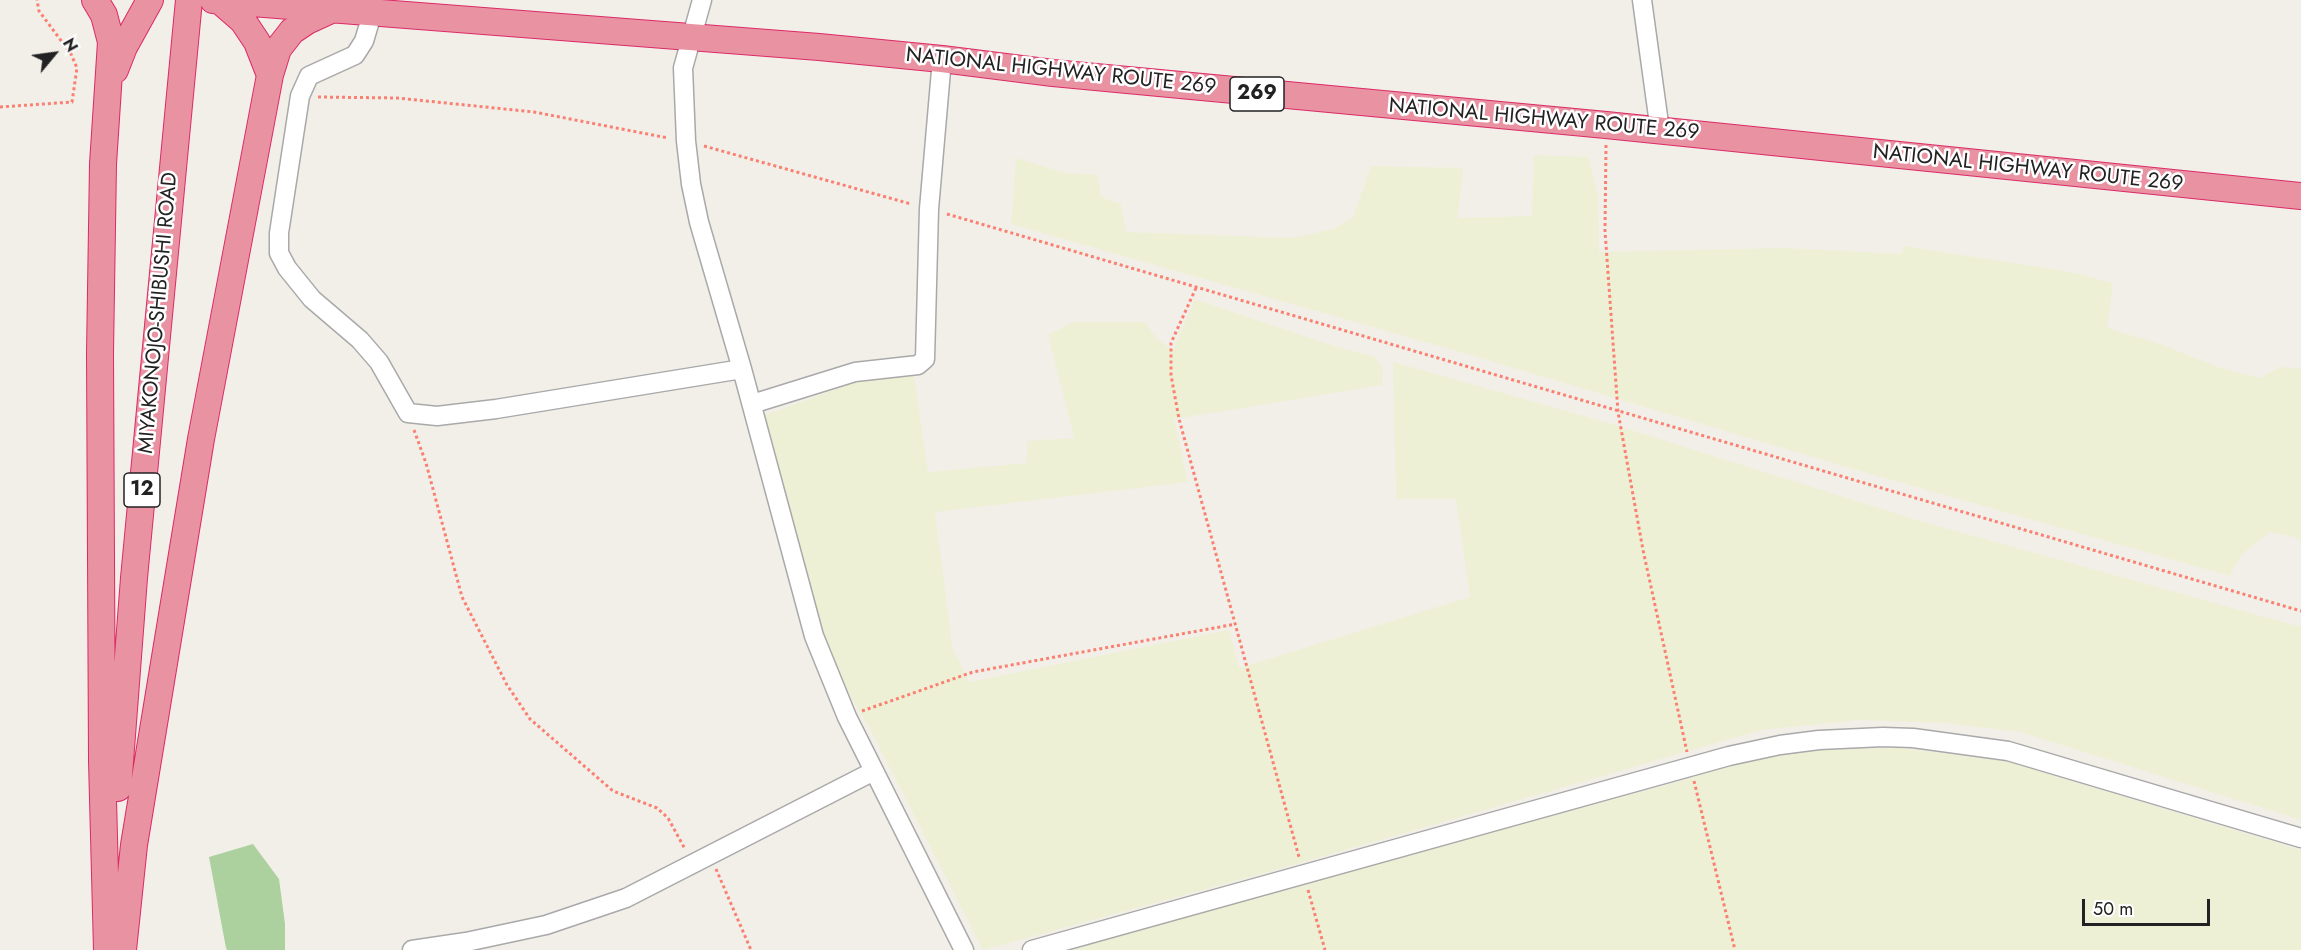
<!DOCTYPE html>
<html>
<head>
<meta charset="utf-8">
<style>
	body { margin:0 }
	#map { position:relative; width:2301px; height:950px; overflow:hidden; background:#f2efe9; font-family:Jost,sans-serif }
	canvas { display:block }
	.north { position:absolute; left:24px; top:24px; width:60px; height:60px; -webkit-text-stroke:4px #fff; paint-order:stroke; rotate:61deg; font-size:16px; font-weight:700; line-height:24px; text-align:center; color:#222 }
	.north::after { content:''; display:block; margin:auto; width:21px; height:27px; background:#222; clip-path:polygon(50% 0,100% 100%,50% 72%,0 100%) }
	.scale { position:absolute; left:2082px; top:899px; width:128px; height:27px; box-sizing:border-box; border:3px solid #222; border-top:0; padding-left:8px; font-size:18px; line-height:21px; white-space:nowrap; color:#222; -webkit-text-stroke:4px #fff; paint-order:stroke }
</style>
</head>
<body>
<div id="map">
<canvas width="2301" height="950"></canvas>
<div class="north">N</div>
<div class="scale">50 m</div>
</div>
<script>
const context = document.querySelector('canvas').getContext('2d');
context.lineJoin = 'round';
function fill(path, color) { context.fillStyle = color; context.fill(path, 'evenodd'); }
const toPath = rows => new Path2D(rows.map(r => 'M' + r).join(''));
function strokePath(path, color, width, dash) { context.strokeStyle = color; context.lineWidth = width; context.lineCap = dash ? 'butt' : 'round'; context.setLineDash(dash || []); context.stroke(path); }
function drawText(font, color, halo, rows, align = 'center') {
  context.font = font + ' Jost,sans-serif'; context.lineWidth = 5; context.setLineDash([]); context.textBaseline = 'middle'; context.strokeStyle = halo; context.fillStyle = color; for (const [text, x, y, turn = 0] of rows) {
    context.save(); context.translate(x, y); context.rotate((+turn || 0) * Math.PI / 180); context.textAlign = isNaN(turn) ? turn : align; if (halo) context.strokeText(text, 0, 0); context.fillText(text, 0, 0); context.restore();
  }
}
fill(toPath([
	[1534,155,1589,157,1598,198,1599,252,1786,248,1902,254,1904,246,2071,272,2113,283,2107,328,2160,344,2218,367,2259,378,2282,367,2301,369,2301,542,2298,538,2270,532,2241,555,2230,576,1853,469,1460,352,1011,224,1016,158,1066,173,1098,175,1101,197,1121,204,1126,232,1293,238,1333,229,1353,218,1371,166,1463,168,1458,218,1532,216],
	[1195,299,1334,346,1375,357,1383,369,1382,385,1174,419,1188,482,935,512,952,646,969,682,1229,630,1239,668,1470,597,1456,499,1396,499,1393,362,1609,423,1920,521,2301,627,2301,820,2020,732,1944,723,1859,720,1762,730,1290,866,983,950,871,731,837,674,816,611,763,416,852,383,914,375,928,472,1027,463,1027,441,1074,438,1048,335,1073,322,1145,322,1157,339,1173,350],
	[1901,748,2005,761,2301,850,2301,950,1069,950,1302,884,1677,782,1760,756,1822,749]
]), '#eef0d5');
fill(toPath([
	[253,844,279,879,285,924,285,950,227,950,226,948,209,857]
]), '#add19e');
const minor = toPath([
	[702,0,683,68,686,141,691,184,699,222,742,369,814,636,847,717,964,950],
	[1642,0,1660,131],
	[373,11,364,41,355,55,309,76,300,96,279,233,279,253,287,268,312,299,360,340,379,362,408,413,437,416,496,409,742,369],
	[752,404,855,372,918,365,925,359,929,209,942,59],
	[412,950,466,942,546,925,626,898,874,771],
	[1032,950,1729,756,1780,745,1819,740,1883,737,1913,738,2008,751,2301,838]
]);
const highway = toPath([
	[95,0,104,15,111,42,103,164,100,353,102,761,107,950],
	[213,0,819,47,942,59,1053,73,1606,125,2301,196],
	[222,0,220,1,243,21,257,42,270,75],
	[115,70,124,47,150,0],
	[118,788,134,578,189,0],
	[123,950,134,845,201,439,270,75,278,49,292,31,307,21,331,10]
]);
strokePath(minor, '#a9a9a9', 21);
strokePath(highway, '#dc2a67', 28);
strokePath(toPath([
	[318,97,397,98,534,112,668,138],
	[0,107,72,102,77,68,71,54,39,11,37,0],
	[1606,145,1605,231,1618,412,1643,550,1687,752],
	[704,146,911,204],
	[947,214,2301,611],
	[1196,288,1171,343,1171,375,1179,419,1299,857],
	[414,430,426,463,462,597,507,685,530,719,613,791,657,808,668,818,685,849],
	[862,711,973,672,1236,624],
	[1694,781,1735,950],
	[716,869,751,950],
	[1308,890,1325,950]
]), '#fa8072', 3, [3, 3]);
strokePath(minor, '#fff', 18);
strokePath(highway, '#e892a2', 26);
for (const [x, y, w] of [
	[1257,94,54],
	[142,490,36]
]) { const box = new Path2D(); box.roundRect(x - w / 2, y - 17, w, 34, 4.5); context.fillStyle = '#fff'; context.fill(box); strokePath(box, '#222', 1.5); }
drawText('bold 20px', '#222', null, [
	["269",1257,94],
	["12",142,490]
]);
drawText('21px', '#222', '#fff', [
	["NATIONAL HIGHWAY ROUTE 269",1061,72,6],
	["NATIONAL HIGHWAY ROUTE 269",1544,120,5],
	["NATIONAL HIGHWAY ROUTE 269",2028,169,6],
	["MIYAKONOJO-SHIBUSHI ROAD",159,313,-85]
]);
</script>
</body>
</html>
